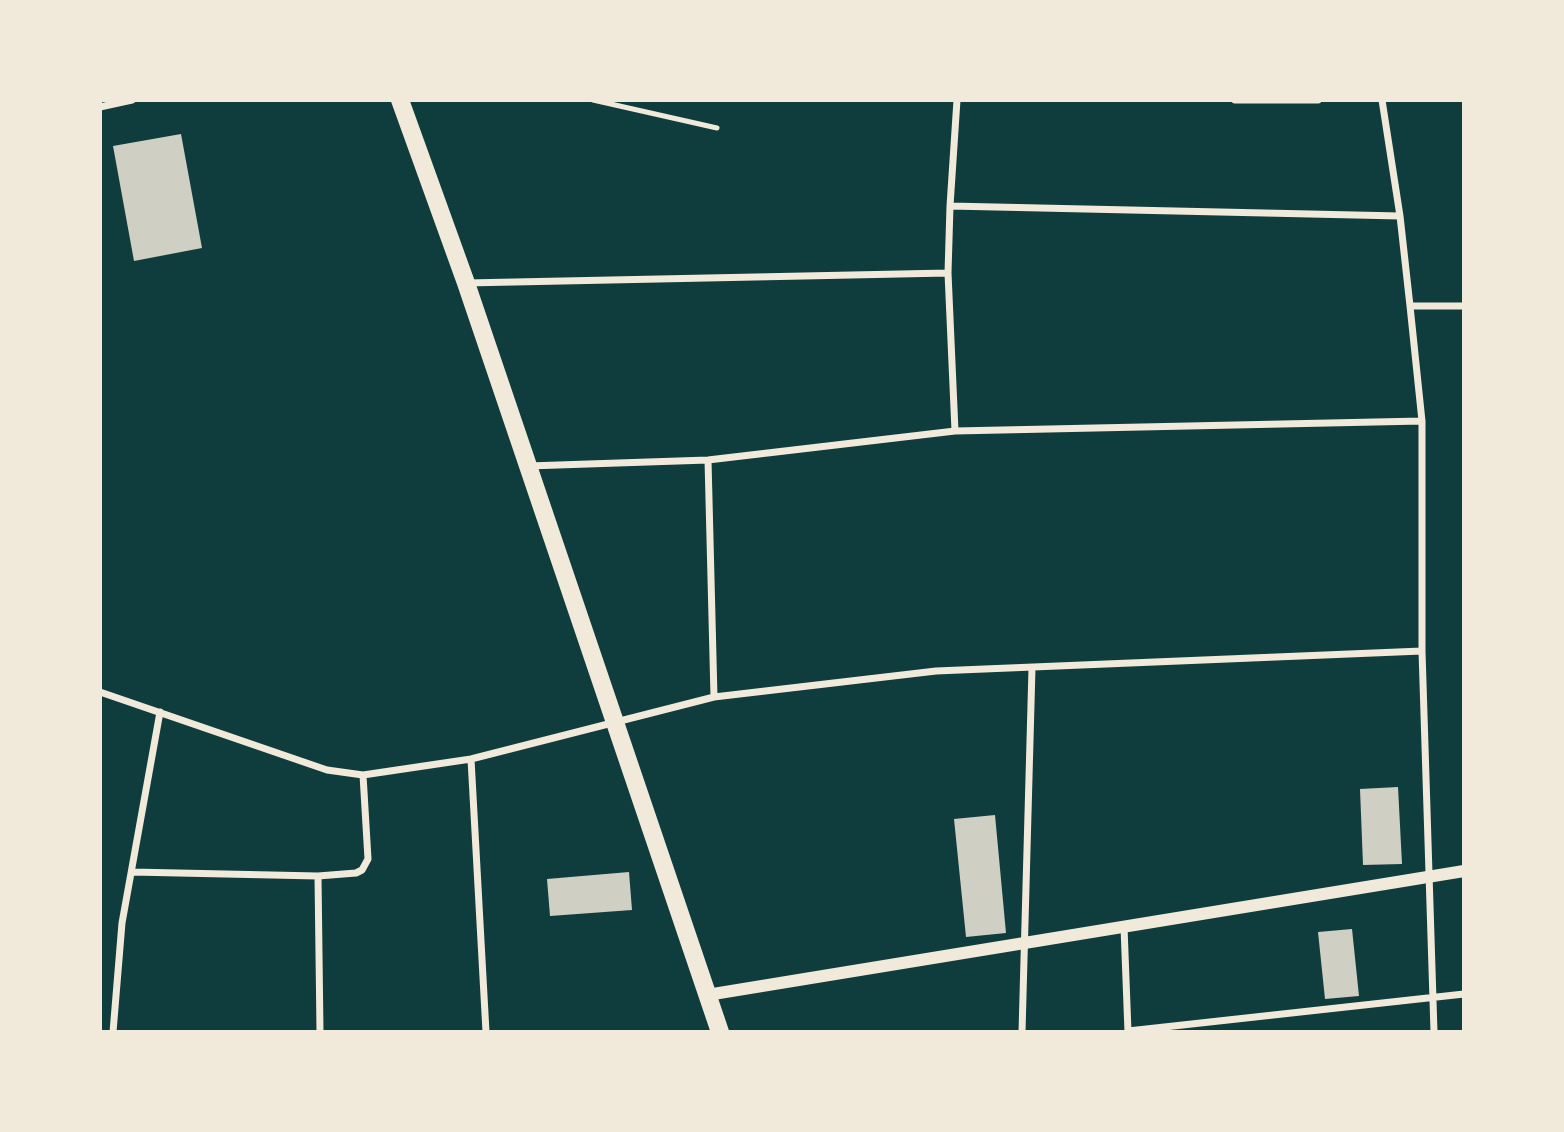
<!DOCTYPE html>
<html>
<head>
<meta charset="utf-8">
<style>
	body { margin:0 }
	#map { position:relative; width:1564px; height:1132px; overflow:hidden; background:#0f3d3e; font-family:Manrope,sans-serif }
	canvas { display:block }
	.frame { position:absolute; inset:0; border:102px solid #f1e9da; pointer-events:none }
</style>
</head>
<body>
<div id="map">
<canvas width="1564" height="1132"></canvas>
<div class="frame"></div>
</div>
<script>
const context = document.querySelector('canvas').getContext('2d');
context.lineJoin = 'round';
function fill(path, color) { context.fillStyle = color; context.fill(path, 'evenodd'); }
const toPath = rows => new Path2D(rows.map(r => 'M' + r).join(''));
function strokePath(path, color, width, dash) { context.strokeStyle = color; context.lineWidth = width; context.lineCap = dash ? 'butt' : 'round'; context.setLineDash(dash || []); context.stroke(path); }
fill(toPath([
	[181,134,202,248,134,261,113,146],
	[1398,787,1402,864,1363,865,1360,789],
	[995,815,1006,933,966,937,954,819],
	[629,872,632,910,550,916,547,879],
	[1352,929,1359,996,1325,999,1318,932]
]), '#cfcfc3');
strokePath(toPath([
	[593,100,717,128]
]), '#f1e9da', 5);
strokePath(toPath([
	[957,100,950,206,1400,216,1410,306,1464,306],
	[1235,100,1318,100],
	[1382,100,1400,216],
	[100,107,132,100],
	[950,206,948,273,955,431],
	[466,283,948,273],
	[1410,306,1422,421,1422,651,1434,1032],
	[708,460,714,697],
	[528,466,708,460,955,431,1422,421],
	[100,692,327,770,363,775,471,759,714,697,936,671,1422,651],
	[471,759,486,1032],
	[132,872,318,876,356,873,362,870,368,859,363,775],
	[318,876,320,1032],
	[1124,927,1128,1032],
	[1128,1031,1464,994],
	[113,1032,122,923,160,712],
	[1022,1032,1032,668]
]), '#f1e9da', 7);
strokePath(toPath([
	[707,995,1464,871]
]), '#f1e9da', 12);
strokePath(toPath([
	[400,100,466,283,720,1032]
]), '#f1e9da', 18);
</script>
</body>
</html>
